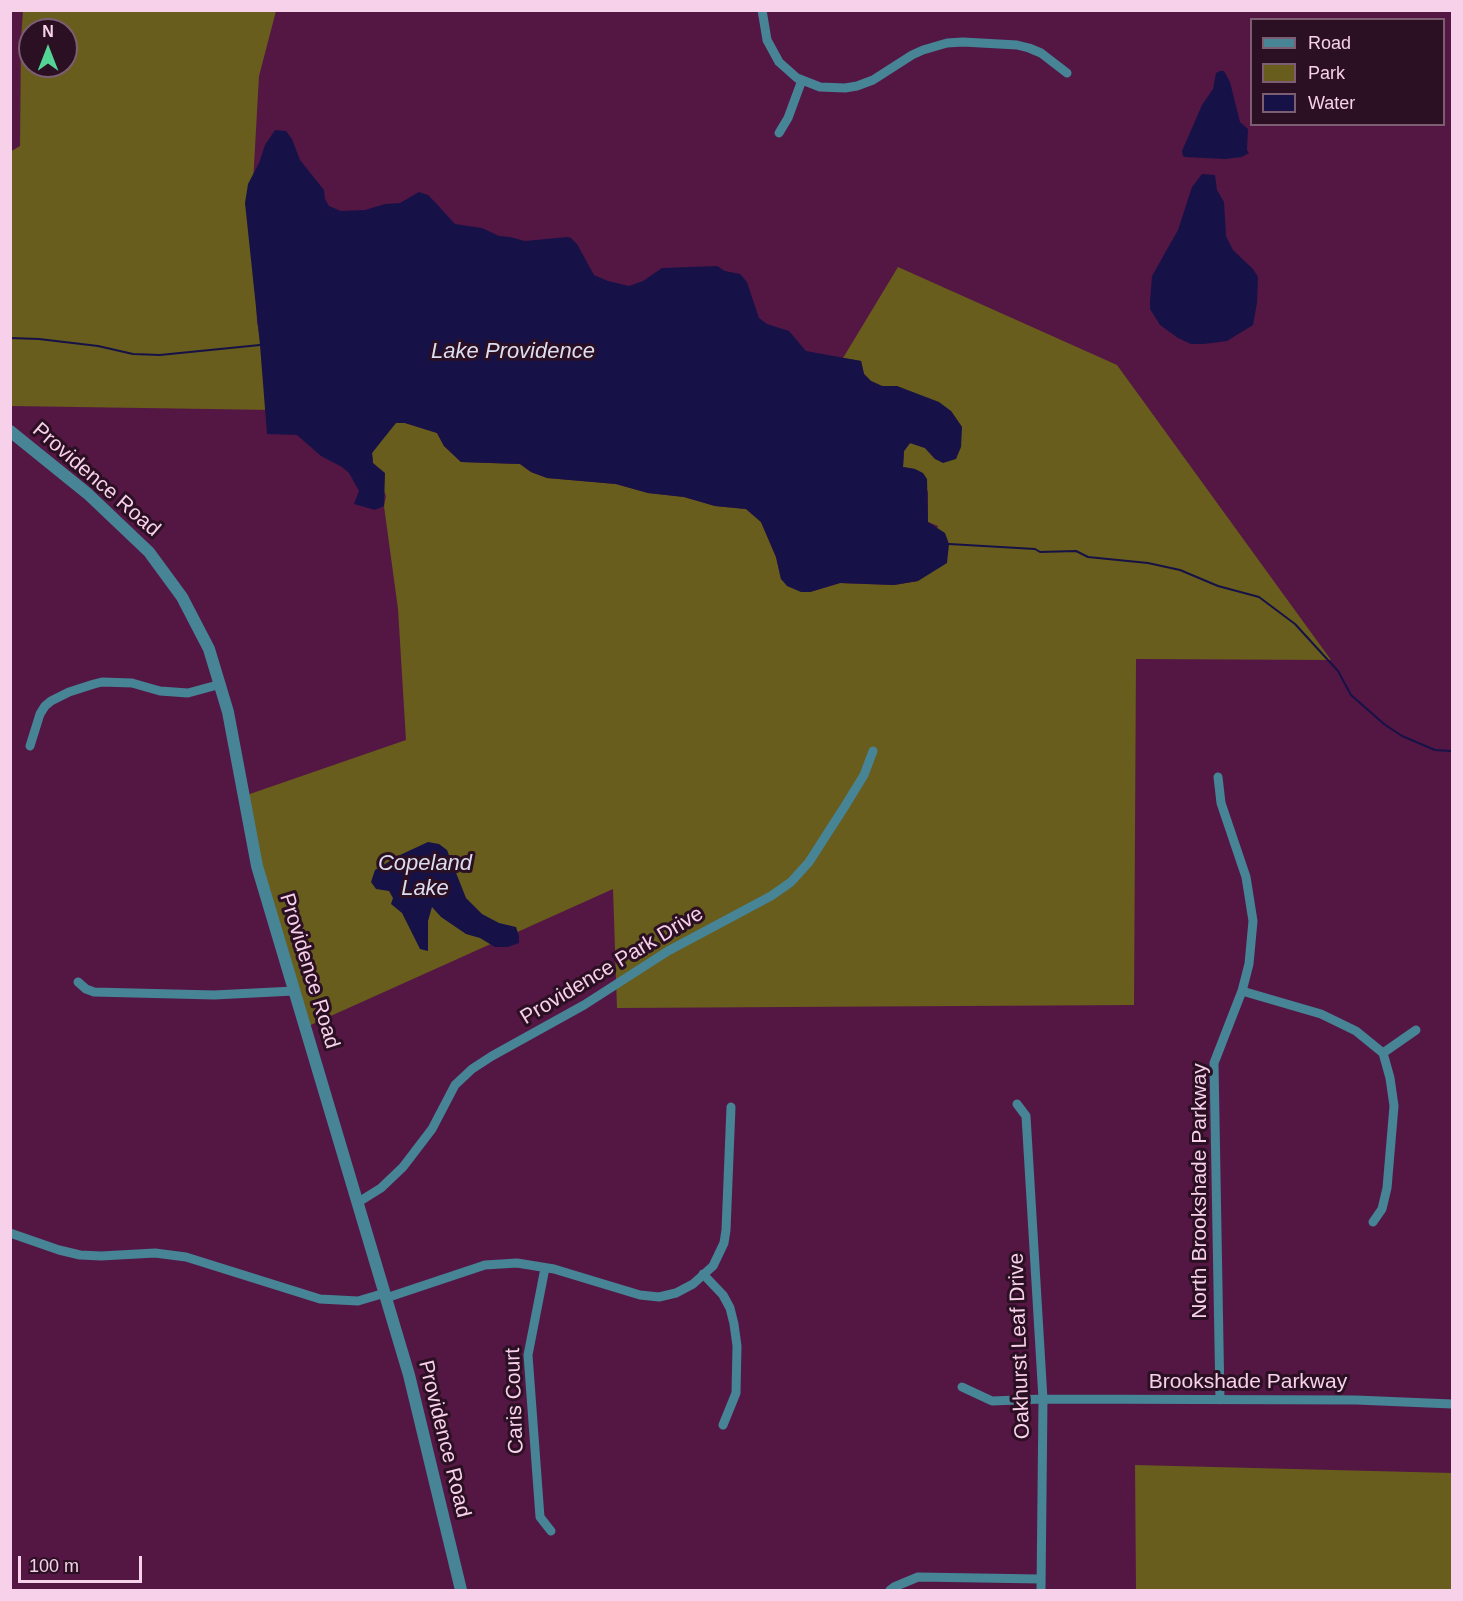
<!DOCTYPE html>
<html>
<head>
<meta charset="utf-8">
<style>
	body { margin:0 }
	#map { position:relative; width:1463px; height:1601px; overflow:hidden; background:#541744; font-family:Helvetica,sans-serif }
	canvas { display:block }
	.frame { position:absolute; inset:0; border:12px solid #f7d0e9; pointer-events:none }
	.legend { position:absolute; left:1250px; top:18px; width:195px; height:108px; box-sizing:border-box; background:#2b1023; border:2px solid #7d5d72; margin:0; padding:8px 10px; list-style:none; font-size:18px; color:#f7d0e9 }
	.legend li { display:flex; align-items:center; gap:12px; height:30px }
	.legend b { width:30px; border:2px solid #7d5d72 }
	.north { position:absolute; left:18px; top:18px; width:60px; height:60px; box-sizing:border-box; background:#2b1023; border:2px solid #7d5d72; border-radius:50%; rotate:0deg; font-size:16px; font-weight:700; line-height:24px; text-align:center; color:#f7d0e9 }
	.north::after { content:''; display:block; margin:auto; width:21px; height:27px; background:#53d396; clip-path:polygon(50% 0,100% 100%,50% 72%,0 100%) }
	.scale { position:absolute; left:18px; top:1556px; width:124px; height:27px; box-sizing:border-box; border:3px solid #f7d0e9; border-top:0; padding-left:8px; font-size:18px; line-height:21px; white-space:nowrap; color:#f7d0e9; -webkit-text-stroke:4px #2b1023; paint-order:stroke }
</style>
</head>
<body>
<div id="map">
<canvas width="1463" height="1601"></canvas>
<div class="frame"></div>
<ul class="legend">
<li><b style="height:8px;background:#468496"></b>Road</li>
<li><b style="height:16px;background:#685d1c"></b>Park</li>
<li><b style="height:16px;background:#161247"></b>Water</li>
</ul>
<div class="north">N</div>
<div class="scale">100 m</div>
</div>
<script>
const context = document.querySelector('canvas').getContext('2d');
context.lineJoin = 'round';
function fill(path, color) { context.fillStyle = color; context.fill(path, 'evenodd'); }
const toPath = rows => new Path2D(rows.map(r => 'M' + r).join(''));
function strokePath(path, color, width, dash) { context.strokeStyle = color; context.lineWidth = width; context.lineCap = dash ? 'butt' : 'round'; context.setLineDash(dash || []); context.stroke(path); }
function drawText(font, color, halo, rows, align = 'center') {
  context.font = font + ' Helvetica,sans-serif'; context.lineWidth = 6; context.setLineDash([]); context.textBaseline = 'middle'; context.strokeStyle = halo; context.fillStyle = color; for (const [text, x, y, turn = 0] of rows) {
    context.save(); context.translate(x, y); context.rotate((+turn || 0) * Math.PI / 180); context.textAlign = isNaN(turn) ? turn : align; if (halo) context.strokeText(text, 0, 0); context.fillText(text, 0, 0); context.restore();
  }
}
fill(toPath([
	[23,11,276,11,259,76,252,201,257,322,275,410,11,406,10,152,20,146,21,39],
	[30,30,66,30,66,66,30,66],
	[898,267,1117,365,1331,660,1136,659,1134,1005,617,1008,613,889,304,1028,244,796,406,740,398,609,384,506,386,496,373,463,372,453,389,429,396,423,405,423,437,433,444,446,461,462,520,464,531,472,547,478,616,484,648,493,684,497,715,506,746,509,761,522,776,557,781,579,810,592,840,583,894,585,918,581,938,526,928,522,928,492,915,469,903,467,904,451,910,443,925,448,935,459,962,427,951,411,897,386,882,386,871,381,864,374,861,361,843,358],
	[1135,1465,1452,1473,1452,1590,1136,1590]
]), '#685d1c');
fill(toPath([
	[1220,71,1224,71,1230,82,1240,122,1248,129,1247,150,1249,153,1242,157,1225,159,1185,157,1183,156,1182,151,1202,105,1213,89,1216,73],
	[275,130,286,131,292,139,300,160,324,190,325,199,329,206,341,211,365,210,385,204,400,203,419,192,428,195,434,201,455,224,482,228,499,236,510,237,525,241,567,237,571,238,577,244,594,275,608,281,629,286,643,281,662,268,717,266,725,271,740,274,747,282,759,318,767,324,789,331,806,351,861,361,864,374,871,381,882,386,897,386,939,402,951,411,962,427,961,447,956,459,943,463,935,459,925,448,910,443,904,451,903,467,915,469,923,473,927,479,928,522,945,533,949,544,947,563,918,581,894,585,840,583,810,592,801,592,787,586,781,579,776,557,761,522,746,509,715,506,684,497,648,493,616,484,547,478,531,472,520,464,461,462,444,446,437,433,405,423,396,423,372,453,373,463,385,473,384,506,375,510,354,504,359,491,349,473,342,467,321,456,297,435,267,434,260,345,245,203,248,184,259,163,265,145],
	[1202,174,1215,175,1217,190,1224,202,1226,236,1233,250,1253,269,1258,277,1257,303,1253,325,1227,341,1204,344,1191,344,1178,338,1160,325,1150,309,1150,301,1152,276,1178,230,1192,187],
	[428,842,439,844,447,850,466,898,482,914,499,923,516,927,519,936,519,943,508,947,495,947,480,938,466,934,441,917,432,907,428,921,428,951,420,949,402,913,391,904,393,898,389,891,376,889,371,882,375,870,400,855]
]), '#161247');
strokePath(toPath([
	[10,338,39,339,98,346,133,354,160,355,260,345],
	[949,544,1035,549,1040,552,1076,551,1088,557,1148,563,1180,570,1218,586,1259,597,1295,624,1338,671,1351,695,1384,724,1402,736,1435,750,1452,751]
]), '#161247', 2);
strokePath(toPath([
	[762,10,767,40,779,62,797,78,820,87,845,88,857,86,873,80,912,55,923,50,947,43,963,42,1017,45,1029,48,1041,53,1067,73],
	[779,133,788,118,802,80],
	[30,746,40,714,45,706,51,701,69,692,94,684,102,682,132,683,160,691,188,693,221,684],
	[1218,777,1221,803,1246,877,1253,921,1249,964,1242,991,1214,1063,1220,1400],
	[78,982,86,989,94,992,214,995,294,991],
	[1242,991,1321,1014,1356,1031,1383,1053,1390,1078,1394,1106,1387,1188,1382,1209,1373,1222],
	[1383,1053,1416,1030],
	[1017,1104,1026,1116,1043,1399,1041,1590],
	[357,1203,381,1188,403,1167,432,1129,455,1085,472,1069,492,1056,584,1005,668,951,771,896,791,882,809,862,845,806,864,775,873,751],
	[10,1233,59,1250,80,1255,101,1256,155,1253,186,1257,320,1299,358,1301,385,1293],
	[545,1268,528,1355,540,1517,551,1531],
	[703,1274,723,1295,730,1308,734,1324,737,1346,736,1393,723,1425],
	[386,1298,485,1265,517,1263,554,1269,640,1295,659,1297,676,1293,693,1284,713,1266,724,1243,726,1230,731,1107],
	[962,1387,992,1401,1043,1399,1356,1400,1452,1404],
	[890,1590,894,1587,918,1577,1040,1579]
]), '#468496', 9);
strokePath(toPath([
	[10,431,88,494,149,552,182,597,209,649,228,712,257,866,409,1375,461,1590]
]), '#468496', 12);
drawText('21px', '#f7d0e9', '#2b1023', [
	["Providence Road",96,480,41],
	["Providence Park Drive",612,966,-31],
	["Providence Road",309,971,73],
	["North Brookshade Parkway",1200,1191,-90],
	["Oakhurst Leaf Drive",1020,1346,-92],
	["Brookshade Parkway",1248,1382],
	["Caris Court",515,1401,-92],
	["Providence Road",444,1439,76]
]);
drawText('italic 22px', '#dbdef0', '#2b1023', [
	["Lake Providence",513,352],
	["Copeland",425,864],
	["Lake",425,889]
]);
</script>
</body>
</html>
